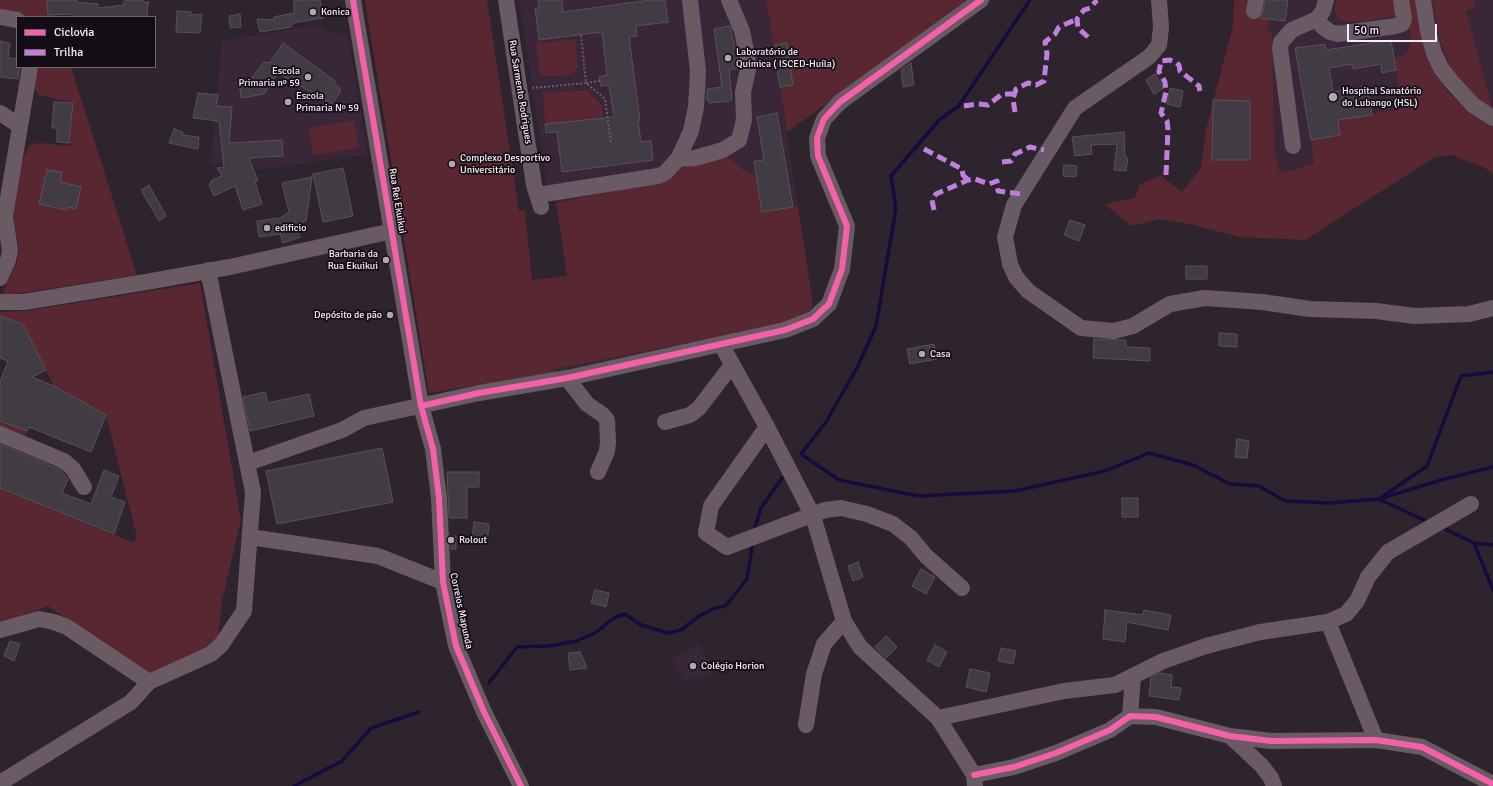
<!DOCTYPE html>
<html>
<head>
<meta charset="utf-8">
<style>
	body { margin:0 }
	#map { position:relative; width:1493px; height:786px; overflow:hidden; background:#2e242e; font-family:Signika,sans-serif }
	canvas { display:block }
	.legend { position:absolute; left:16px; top:16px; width:140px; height:52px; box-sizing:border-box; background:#140d15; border:1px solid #6f6770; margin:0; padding:5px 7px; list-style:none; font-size:12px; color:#f8edf8 }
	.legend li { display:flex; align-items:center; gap:8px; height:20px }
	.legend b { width:20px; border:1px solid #6f6770 }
	.scale { position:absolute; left:1347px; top:24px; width:90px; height:18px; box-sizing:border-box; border:2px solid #f8edf8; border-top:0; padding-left:5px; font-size:12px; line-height:14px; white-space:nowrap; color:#f8edf8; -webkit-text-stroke:3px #140d15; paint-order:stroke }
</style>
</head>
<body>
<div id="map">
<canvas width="1493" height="786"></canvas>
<ul class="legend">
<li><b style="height:5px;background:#f560ab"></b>Ciclovia</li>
<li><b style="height:5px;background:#c07fdc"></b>Trilha</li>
</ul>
<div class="scale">50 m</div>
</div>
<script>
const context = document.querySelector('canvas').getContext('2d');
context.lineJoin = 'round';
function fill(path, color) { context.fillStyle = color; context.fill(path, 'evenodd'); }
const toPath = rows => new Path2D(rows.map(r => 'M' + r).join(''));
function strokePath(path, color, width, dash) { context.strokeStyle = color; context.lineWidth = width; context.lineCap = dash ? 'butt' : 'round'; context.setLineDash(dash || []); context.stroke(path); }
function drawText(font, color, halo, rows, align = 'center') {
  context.font = font + ' Signika,sans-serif'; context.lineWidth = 3.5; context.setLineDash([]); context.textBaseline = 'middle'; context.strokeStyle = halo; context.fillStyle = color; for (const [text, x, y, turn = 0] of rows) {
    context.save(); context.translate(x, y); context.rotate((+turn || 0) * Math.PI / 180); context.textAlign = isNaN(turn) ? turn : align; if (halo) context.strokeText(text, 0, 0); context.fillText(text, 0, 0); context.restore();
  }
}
fill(toPath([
	[519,0,766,0,813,304,810,310,729,335,554,372,538,280,567,276,556,203,547,186],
	[1234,0,1493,0,1493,138,1315,163,1280,174,1182,192,1201,168,1206,129,1233,26],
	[321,25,327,31,338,34,348,35,368,154,256,170,251,158,211,164,222,40],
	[699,644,713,674,683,681,673,658]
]), '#392639');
fill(toPath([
	[0,0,50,0,55,17,21,17,0,13],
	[365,0,487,0,519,211,525,210,532,280,567,276,556,203,665,180,681,169,723,155,732,160,741,169,756,176,763,212,798,206,813,304,810,310,804,316,791,321,729,335,554,369,554,372,429,393],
	[766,0,970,0,787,132],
	[1234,0,1253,0,1251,17,1270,19,1267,32,1272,33,1274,149,1280,174,1314,163,1311,140,1340,135,1338,120,1402,108,1394,58,1404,55,1410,47,1411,41,1405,0,1415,0,1427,56,1438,78,1448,93,1469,111,1493,126,1493,174,1485,168,1452,155,1435,157,1305,240,1240,237,1185,223,1158,219,1132,226,1104,204,1135,198,1140,184,1161,176,1182,192,1201,168,1206,129,1233,26],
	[1337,0,1396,0,1399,16,1359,22,1343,21,1337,17,1334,10],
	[1432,0,1474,0,1476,8,1466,11,1493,110,1476,98,1457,77,1449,64,1440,40],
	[575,39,578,66,576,71,565,76,540,76,536,43],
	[34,67,71,67,137,275,10,295,2,294,17,261,19,251,14,220,14,202,19,173,27,149,32,144,40,143,70,146,73,103,39,95,33,87],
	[586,90,601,104,604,118,545,124,543,93],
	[354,120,359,148,313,155,309,128],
	[200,283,241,520,222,601,217,643,152,678,48,606,0,623,0,488,134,543,137,537,106,415,54,386,23,324,0,316,0,312,26,311],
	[0,421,27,431,25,437,0,427]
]), '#582731');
strokePath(toPath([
	[1030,0,958,107,940,119,891,176,896,208,876,326,858,366,826,422,801,454,839,480,918,496,1015,491,1105,471,1149,453,1193,465,1230,484,1259,486,1285,501,1329,503,1379,499,1441,480,1493,467],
	[1382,497,1427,466,1461,376,1493,372],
	[1379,499,1424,520],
	[1445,529,1474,543,1493,545],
	[754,531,761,508,782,478],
	[1474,543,1493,590],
	[489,683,517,647,549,646,577,641,595,633,614,618,625,614,641,625,668,633,681,630,699,616,715,608,725,606,732,598,747,579,753,541],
	[294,786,342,761,371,728,419,712]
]), '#150c3d', 3.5);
const building = toPath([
	[47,0,77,0,77,2,98,4,98,8,124,5,124,1,130,0,143,0,144,2,149,2,147,8,148,17,72,17,72,14,48,15,47,0],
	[294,0,320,0,323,18,297,22,291,25,291,27,260,32,257,19,274,20,274,17,294,13,294,0],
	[538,0,562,0,563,12,650,0,665,0,668,22,636,26,637,36,629,37,640,121,638,121,641,142,651,141,653,160,562,172,557,132,546,133,545,124,614,117,609,85,601,86,599,77,607,75,602,32,539,40,535,8,539,8,538,0],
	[1265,0,1288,0,1285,21,1260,18,1263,13,1265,0],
	[177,11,191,12,191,15,202,14,200,33,176,32,177,11],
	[240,14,241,27,230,28,229,16,240,14],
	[730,26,739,65,739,68,729,70,732,99,730,101,709,103,709,100,707,100,707,89,722,87,714,29,730,26],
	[1391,40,1396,70,1382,73,1381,64,1353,69,1352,64,1329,68,1333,92,1367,86,1372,115,1338,120,1340,135,1311,140,1295,48,1325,44,1326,50,1391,40],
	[0,41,10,43,8,58,17,59,17,67,20,67,18,79,0,77,0,41],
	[283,43,335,81,334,83,340,88,339,90,341,91,332,104,278,73,264,94,241,98,239,81,251,79,264,62,270,63,283,43],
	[787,43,793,85,780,87,773,46,787,43],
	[911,63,914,85,903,87,901,70,911,63],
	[1155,74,1164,88,1154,94,1146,80,1155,74],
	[1170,88,1183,91,1180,107,1167,104,1170,88],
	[198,93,218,95,216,106,232,107,229,143,282,140,283,156,249,158,258,181,255,182,262,204,243,210,235,186,214,196,209,185,212,180,222,176,217,168,224,167,219,121,193,118,198,93],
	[1213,100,1250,101,1250,160,1212,160,1213,100],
	[54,102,73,103,69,143,57,142,57,128,52,128,54,102],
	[777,113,793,207,762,212,754,161,764,160,757,117,777,113],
	[174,129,183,132,182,135,199,137,198,149,169,143,174,129],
	[1124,132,1125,157,1128,158,1126,171,1114,170,1117,144,1091,145,1092,154,1075,156,1072,137,1124,132],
	[1064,165,1077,166,1076,177,1063,176,1064,165],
	[343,168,353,216,323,222,313,174,343,168],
	[47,170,62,172,60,182,81,187,76,209,68,207,67,210,39,204,47,170],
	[312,177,306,221,296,224,300,237,283,243,280,234,259,237,257,221,280,218,289,212,282,183,312,177],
	[149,185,166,216,159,221,141,190,149,185],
	[1070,220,1085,225,1079,241,1064,235,1070,220],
	[1186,266,1207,266,1207,279,1186,279,1186,266],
	[0,316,23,324,46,370,32,377,54,386,106,415,91,452,29,427,27,431,0,421,0,382,8,361,0,358,0,316],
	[1219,333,1237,334,1237,347,1219,346,1219,333],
	[1094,339,1126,340,1126,347,1150,348,1150,361,1093,358,1094,339],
	[934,344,937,359,910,364,907,349,934,344],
	[265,392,268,403,309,394,314,416,250,431,243,397,265,392],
	[1237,439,1249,441,1247,458,1235,457,1237,439],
	[0,444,59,469,68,479,62,493,91,504,104,470,119,476,111,497,125,502,114,534,0,488,0,444],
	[382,448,393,502,277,524,266,471,382,448],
	[447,472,479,472,479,487,467,487,467,518,449,518,447,472],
	[1122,498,1138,498,1138,517,1122,517,1122,498],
	[474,522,489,524,487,543,472,541,474,522],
	[450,536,456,536,456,549,451,549,450,536],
	[858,562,863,577,853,581,848,566,858,562],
	[921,569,935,577,926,594,912,586,921,569],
	[595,590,609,593,606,607,591,603,595,590],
	[1105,610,1143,615,1144,610,1171,615,1168,630,1127,622,1125,642,1103,639,1105,610],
	[886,636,897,647,886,658,875,647,886,636],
	[10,641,20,644,14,661,4,656,10,641],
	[935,645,947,652,939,667,927,660,935,645],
	[1001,648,1016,651,1013,664,998,661,1001,648],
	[580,652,587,668,570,670,568,653,580,652],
	[970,669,990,673,986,692,966,687,970,669],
	[1160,673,1172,675,1171,687,1181,688,1179,700,1149,696,1151,677,1160,673]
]);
fill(building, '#413b44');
strokePath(building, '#58515b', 1);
strokePath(toPath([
	[600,81,586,83,605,99,611,142],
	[532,88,586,83,581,35]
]), '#6a5e65', 2, [2, 2]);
strokePath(toPath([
	[353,0,421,406,433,449,439,498,443,582,456,646,484,712,521,786],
	[506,0,534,185,541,207],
	[690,0,698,71,696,107,691,131,678,159,695,158,723,150,739,140,744,120,743,92,749,65,742,31,729,0],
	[1159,0,1161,27,1159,45,1149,57,1075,108,1014,205,1005,237,1010,264,1016,277,1028,291,1081,328,1114,331,1133,326,1170,304,1205,298,1262,302,1310,309,1376,311,1415,316,1469,314,1493,308],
	[1423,0,1428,31,1434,53,1441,68,1451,81,1473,105,1493,118],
	[1254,11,1256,0],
	[0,17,17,20],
	[1317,19,1322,26,1330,32,1338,34,1396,26,1402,24,1404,19,1401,0],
	[0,113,20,126],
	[1293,146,1280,48,1281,42,1292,30,1317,19,1323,11,1326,0],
	[538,195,658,176,665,173,678,159],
	[0,278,8,260,10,251,5,216,30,67],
	[0,302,24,302,146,282,230,267,392,231],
	[721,344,767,427,813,516,844,621,860,647,938,718,974,775,975,786],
	[567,378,587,404,603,415,607,420,608,442,607,451,598,472],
	[665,422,690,415,699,408,732,365],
	[767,427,711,506,706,533,727,547,825,510,841,508,867,514,893,524,911,538,926,556,962,588],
	[0,434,64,461,73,469,84,487],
	[248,463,342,430,364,418,479,393,567,378,785,330,813,319,829,304,842,269,847,226,818,156,817,138,824,119,840,102,981,0],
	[250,537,378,556,443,582],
	[1328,622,1376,740],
	[0,630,39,619,54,622,67,627,149,682],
	[1130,716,1133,677],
	[938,718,1064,691,1115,685,1163,661,1206,646,1260,632,1328,622,1346,614,1357,601,1368,577,1388,552,1471,504],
	[806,725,814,674,824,644,844,621],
	[1230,736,1262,766,1271,778,1274,786],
	[974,775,1014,767,1056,753,1110,730,1130,716,1156,717,1230,736,1271,741,1376,740,1422,747,1493,784],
	[0,783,131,702,149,682,211,654,221,645,244,611,253,492,208,270]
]), '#6a5a64', 16);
strokePath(toPath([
	[1088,37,1078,28,1077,19,1084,10,1090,8,1097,0],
	[964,106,978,104,988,105,1002,94,1014,94],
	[1015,112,1013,99,1016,89,1028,83,1036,85,1044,81,1047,54,1045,42,1055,34,1059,27,1077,19],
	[924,149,962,169,963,175,968,180],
	[1002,162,1011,161,1015,154,1030,147,1044,150],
	[1166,175,1168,129,1167,121,1161,113,1166,92,1165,82,1159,72,1161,61,1170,60,1175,62,1179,65,1180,71,1199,86,1200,91],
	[934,210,932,200,936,194,968,180,975,179,989,184,997,181,998,191,1021,194]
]), '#c07fdc', 5, [10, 5]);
strokePath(toPath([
	[353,0,421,406,433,449,439,498,443,582,456,646,484,712,521,786],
	[421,406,479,393,567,378,785,330,813,319,829,304,842,269,847,226,818,156,817,138,824,119,840,102,981,0],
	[974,775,1014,767,1056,753,1110,730,1130,716,1156,717,1230,736,1271,741,1376,740,1422,747,1493,784]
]), '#f560ab', 6);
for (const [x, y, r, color] of [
	[313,12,4,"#b1a7b1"],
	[728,58,4,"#b1a7b1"],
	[308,77,4,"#b1a7b1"],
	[1333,97,5,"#b1a7b1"],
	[288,102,4,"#b1a7b1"],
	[452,164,4,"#b1a7b1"],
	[267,228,4,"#b1a7b1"],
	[386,260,4,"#b1a7b1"],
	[390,315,4,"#b1a7b1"],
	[922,354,4,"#b1a7b1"],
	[451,540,4,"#b1a7b1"],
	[693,666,4,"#b1a7b1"]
]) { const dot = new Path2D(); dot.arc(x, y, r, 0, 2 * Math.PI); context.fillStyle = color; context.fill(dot); strokePath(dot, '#140d15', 1.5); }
drawText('10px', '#f8edf8', '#140d15', [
	["Konica",321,12],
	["Laboratório de",736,52],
	["Química ( ISCED-Huíla)",736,64],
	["Escola",300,71,"right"],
	["Primaria nº 59",300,83,"right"],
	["Hospital Sanatório",1342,91],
	["do Lubango (HSL)",1342,103],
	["Escola",296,96],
	["Primaria Nº 59",296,108],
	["Complexo Desportivo",460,158],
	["Universitário",460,170],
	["edificio",275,228],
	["Barbaria da",378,254,"right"],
	["Rua Ekuikui",378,266,"right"],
	["Depósito de pão",382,315,"right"],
	["Casa",930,354],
	["Rolout",459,540],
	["Colégio Horion",701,666]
], 'left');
drawText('10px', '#f8edf8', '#140d15', [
	["Rua Sarmento Rodrigues",520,92,81],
	["Rua Rei Ekuikui",397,201,81],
	["Correios Mapunda",461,611,78]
]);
</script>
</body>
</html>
